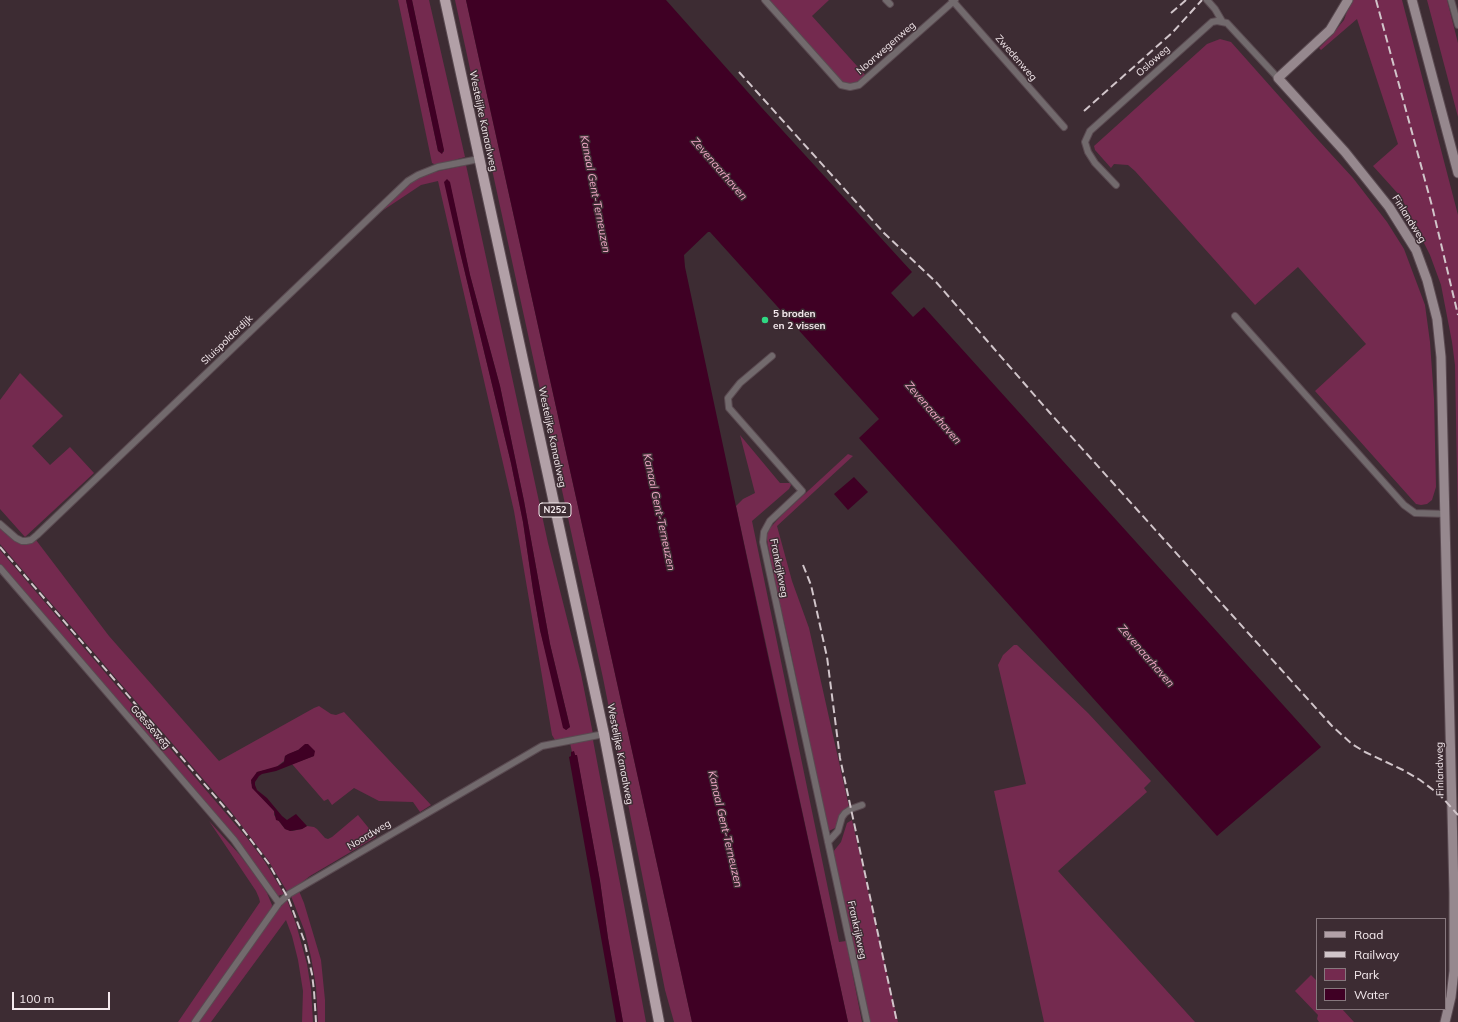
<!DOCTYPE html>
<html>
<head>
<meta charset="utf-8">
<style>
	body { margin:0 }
	#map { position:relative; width:1458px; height:1022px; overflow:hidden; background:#3d2c33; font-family:Mulish,sans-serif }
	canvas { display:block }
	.legend { position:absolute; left:1316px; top:918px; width:130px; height:92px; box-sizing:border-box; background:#3d2c33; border:1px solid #87787e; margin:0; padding:5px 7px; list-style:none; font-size:12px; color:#f5eaee }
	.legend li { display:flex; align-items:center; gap:8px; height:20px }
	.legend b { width:20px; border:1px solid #87787e }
	.scale { position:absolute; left:12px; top:992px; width:98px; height:18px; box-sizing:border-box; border:2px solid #f5eaee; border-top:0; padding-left:5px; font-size:12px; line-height:14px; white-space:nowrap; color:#f5eaee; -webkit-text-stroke:3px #3d2c33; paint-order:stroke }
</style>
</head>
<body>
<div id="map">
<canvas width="1458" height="1022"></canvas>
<ul class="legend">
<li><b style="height:5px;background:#b2a0a7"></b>Road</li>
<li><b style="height:5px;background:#d1c5ca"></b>Railway</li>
<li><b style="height:11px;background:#742a4f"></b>Park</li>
<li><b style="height:11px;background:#3f0024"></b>Water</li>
</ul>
<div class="scale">100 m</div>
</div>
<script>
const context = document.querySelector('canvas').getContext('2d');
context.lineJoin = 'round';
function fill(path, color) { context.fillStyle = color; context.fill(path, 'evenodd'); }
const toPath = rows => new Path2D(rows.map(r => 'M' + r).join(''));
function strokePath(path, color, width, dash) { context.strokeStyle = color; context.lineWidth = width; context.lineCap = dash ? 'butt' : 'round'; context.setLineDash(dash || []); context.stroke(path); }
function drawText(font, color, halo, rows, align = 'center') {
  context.font = font + ' Mulish,sans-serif'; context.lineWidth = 3; context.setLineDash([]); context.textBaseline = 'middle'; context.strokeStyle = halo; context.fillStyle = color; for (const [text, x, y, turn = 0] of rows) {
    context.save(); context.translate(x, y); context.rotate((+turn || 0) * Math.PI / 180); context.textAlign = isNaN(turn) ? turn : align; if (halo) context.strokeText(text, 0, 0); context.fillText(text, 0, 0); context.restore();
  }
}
fill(toPath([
	[398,0,406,0,438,151,444,152,412,0,429,0,465,157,436,165,432,163],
	[455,0,466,0,692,1022,674,1022,665,990,603,678],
	[770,0,829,0,812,16,866,76,856,85,842,83,781,15],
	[1351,0,1378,0,1378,1,1379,0,1402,0,1458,215,1458,526,1455,365,1452,342,1441,285,1430,255,1401,197,1373,166,1398,144,1357,19,1321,50,1319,48,1330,37,1344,20],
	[1427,0,1447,0,1458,43,1458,117],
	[1220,39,1231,42,1319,141,1353,178,1387,222,1404,249,1425,305,1430,342,1434,399,1436,487,1432,500,1427,504,1421,505,1416,504,1315,391,1366,344,1298,267,1255,305,1135,171,1128,165,1114,164,1111,168,1095,150,1094,146,1207,44],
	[466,165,548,543,581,674,593,734,559,740,555,740,552,735,514,511,438,181,421,185,376,215,415,179,430,173],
	[449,180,470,275,500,386,524,501,550,644,570,727,566,730,540,630,533,590,523,522,511,463,459,248],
	[20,373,63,416,32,446,50,465,70,447,94,473,25,537,0,509,0,400],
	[740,435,780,483,790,483,791,485,789,489,752,521,839,942,846,941,862,1022,848,1022,736,506,743,499,755,493],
	[848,454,853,456,777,526,792,581,809,628,849,807,843,811,839,823,835,828,829,831,827,830,789,643,773,575,767,540,767,534,770,528,782,515],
	[0,526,22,544,36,540,109,636,219,761,314,708,319,706,331,714,336,715,344,712,431,805,420,812,413,802,379,801,354,788,332,805,328,799,324,801,292,764,314,756,298,750,285,756,284,761,275,768,257,772,251,783,274,811,274,815,285,829,292,831,302,829,307,826,314,827,317,829,325,838,328,839,332,837,358,815,376,837,310,876,288,893,268,860,229,809,0,544],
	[0,550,247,838,265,862,284,894,278,896,275,893,240,845,0,565],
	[1014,645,1017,645,1088,713,1151,781,1144,788,1147,792,1058,871,1195,1022,1044,1022,994,791,1026,784,998,665,1003,655],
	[582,740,593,740,646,1022,623,1022,608,938,600,881,577,756,575,755,574,752,572,752,570,743],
	[852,820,898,1022,869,1022,833,852,841,842,847,823],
	[209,821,239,854,258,879,267,893,272,905,271,911,192,1022,178,1022,260,902,259,898,256,891],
	[299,891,304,903,321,960,325,1000,325,1022,318,1022,316,986,311,957,305,932,291,896],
	[287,900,296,924,307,964,311,989,313,1022,302,1022,303,991,298,960,292,936,286,920,211,1022,197,1022,270,918],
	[1311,975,1317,981,1317,1009,1342,1009,1354,1022,1319,1022,1317,1019,1318,1015,1295,991]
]), '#742a4f');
fill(toPath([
	[406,0,412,0,444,150,442,154,438,151],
	[466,0,666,0,762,108,912,272,891,293,913,317,924,307,1321,747,1217,836,859,438,879,419,710,232,708,232,684,255,685,267,764,638,848,1022,692,1022],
	[447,179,450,182,470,275,500,386,524,501,550,644,570,727,566,730,563,728,540,630,533,590,523,522,511,463,459,248,444,182],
	[854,477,868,492,848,510,834,494],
	[305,744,308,744,315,751,314,756,276,771,262,774,259,776,255,782,255,785,257,790,267,798,282,816,287,820,296,814,307,826,302,829,290,831,285,829,279,821,276,820,274,811,252,788,251,780,257,772,278,766,284,762,285,756,288,754,298,750],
	[574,751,575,755,577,755,600,881,608,938,623,1022,616,1022,569,757,571,756,571,752]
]), '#3f0024');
const street = toPath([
	[765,0,841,85,850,87,859,85,955,0],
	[886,0,890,4],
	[952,0,1064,127],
	[1207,0,1215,9,1222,21],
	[1451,0,1458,25],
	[1116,185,1095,163,1088,152,1085,142,1090,131,1212,22,1217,21,1227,23,1278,78],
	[1235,316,1404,505,1415,513,1446,514],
	[772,356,740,383,728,398,729,408,802,491,770,521,764,532,763,542,867,1022],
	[0,524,16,538,22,541,26,541,31,540,37,535,408,181,418,175,438,167,479,159],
	[0,568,234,840,279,903],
	[828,842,838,831,842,817,845,813,851,809,862,805],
	[195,1022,279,903,289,894,542,746,604,734]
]);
const secondary = toPath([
	[1348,0,1330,30,1278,78,1345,152,1389,207,1416,250,1427,280,1437,319,1441,357,1454,893,1454,971,1451,997,1445,1022],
	[1412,0,1458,173]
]);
const primary = toPath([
	[445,0,604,734,659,1022]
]);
strokePath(street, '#5a4a51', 8);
strokePath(secondary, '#5a4a51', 11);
strokePath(primary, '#5a4a51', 12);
strokePath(street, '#726a6d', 6);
strokePath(secondary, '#96888e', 9);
strokePath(primary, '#b2a0a7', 10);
strokePath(toPath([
	[1376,0,1432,206,1458,315],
	[1171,13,1186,0],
	[739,72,884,233,936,282,1050,413,1332,726,1352,744,1365,752,1403,770,1420,780,1440,795,1458,815],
	[1084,111,1172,33,1202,0],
	[0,547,238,823,269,864,289,900,304,940,312,974,314,991,316,1022],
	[803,565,811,585,827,657,840,758,897,1022]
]), '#d1c5ca', 2, [8, 4]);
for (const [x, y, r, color] of [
	[765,320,4,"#2fd883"]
]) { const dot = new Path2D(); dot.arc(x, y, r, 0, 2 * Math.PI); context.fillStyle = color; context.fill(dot); strokePath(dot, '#3d2c33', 1.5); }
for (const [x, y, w] of [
	[555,510,32]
]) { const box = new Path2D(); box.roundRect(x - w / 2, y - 7, w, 14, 3); context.fillStyle = '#3d2c33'; context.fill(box); strokePath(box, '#f5eaee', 1); }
drawText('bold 9px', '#f5eaee', null, [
	["N252",555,510]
]);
drawText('10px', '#f5eaee', '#3d2c33', [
	["Noorwegenweg",886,48,-41],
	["Zwedenweg",1016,58,49],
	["Osloweg",1153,61,-42],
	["Westelijke Kanaalweg",483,121,78],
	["Finlandweg",1409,219,58],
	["Sluispolderdijk",227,340,-44],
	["Westelijke Kanaalweg",552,437,78],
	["Frankrijkweg",779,568,79],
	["Goesseweg",150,727,49],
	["Westelijke Kanaalweg",620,754,79],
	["Finlandweg",1440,769,-91],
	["Noordweg",369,835,-31],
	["Frankrijkweg",857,930,78]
]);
drawText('bold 10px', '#f5eaee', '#3d2c33', [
	["5 broden",773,314],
	["en 2 vissen",773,326]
], 'left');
drawText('italic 11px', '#f2a9c8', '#3d2c33', [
	["Zevenaarhaven",719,169,49],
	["Kanaal Gent-Terneuzen",595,194,79],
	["Zevenaarhaven",933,413,49],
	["Kanaal Gent-Terneuzen",659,512,78],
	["Zevenaarhaven",1146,656,49],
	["Kanaal Gent-Terneuzen",725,829,77]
]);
</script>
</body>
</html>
